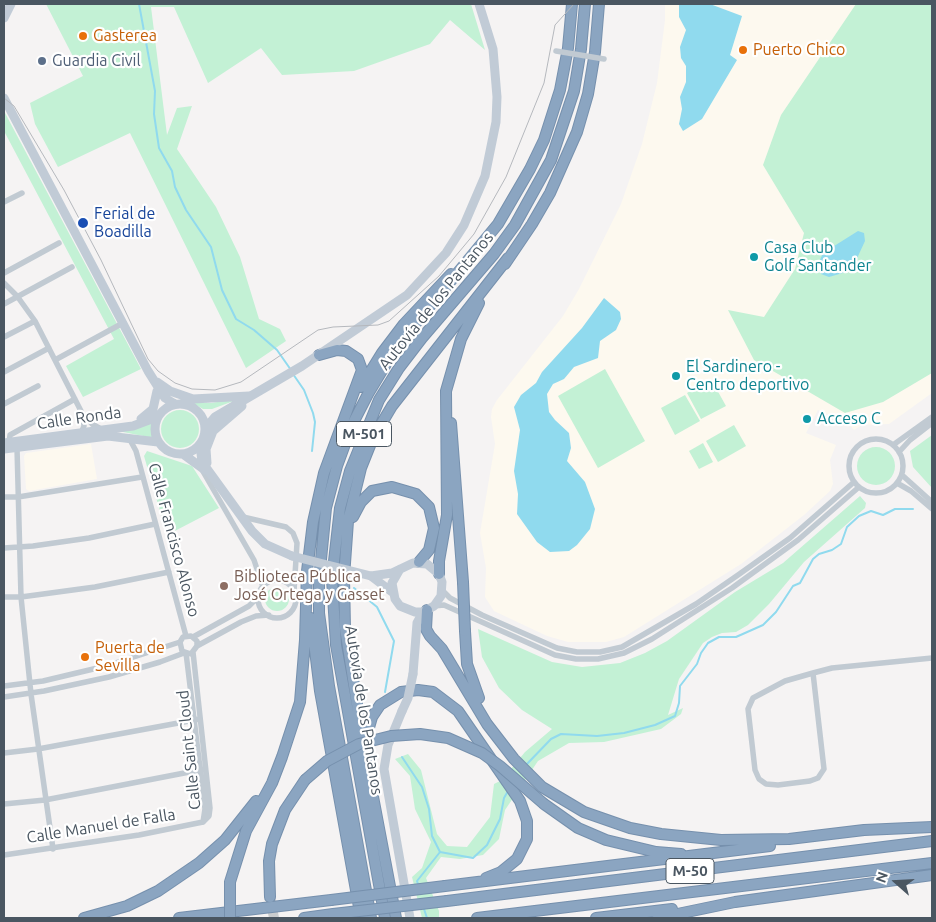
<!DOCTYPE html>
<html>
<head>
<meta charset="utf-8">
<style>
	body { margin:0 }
	#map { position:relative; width:936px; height:922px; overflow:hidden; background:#f5f3f3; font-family:Ubuntu,sans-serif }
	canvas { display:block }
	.frame { position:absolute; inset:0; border:5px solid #4a5661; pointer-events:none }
	.north { position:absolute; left:871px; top:857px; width:50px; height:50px; -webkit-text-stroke:4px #fff; paint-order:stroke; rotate:289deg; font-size:14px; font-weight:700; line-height:20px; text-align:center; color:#4a5661 }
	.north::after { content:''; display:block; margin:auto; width:18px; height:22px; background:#4a5661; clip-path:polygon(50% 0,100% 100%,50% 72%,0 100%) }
</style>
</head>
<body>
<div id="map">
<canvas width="936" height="922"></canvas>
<div class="frame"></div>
<div class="north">N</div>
</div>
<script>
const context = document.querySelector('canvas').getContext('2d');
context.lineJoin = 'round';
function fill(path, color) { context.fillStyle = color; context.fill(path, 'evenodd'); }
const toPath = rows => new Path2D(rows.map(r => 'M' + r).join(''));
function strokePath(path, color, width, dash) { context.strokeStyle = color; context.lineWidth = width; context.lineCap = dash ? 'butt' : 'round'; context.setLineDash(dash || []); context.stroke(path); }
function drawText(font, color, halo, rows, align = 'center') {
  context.font = font + ' Ubuntu,sans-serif'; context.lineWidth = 4.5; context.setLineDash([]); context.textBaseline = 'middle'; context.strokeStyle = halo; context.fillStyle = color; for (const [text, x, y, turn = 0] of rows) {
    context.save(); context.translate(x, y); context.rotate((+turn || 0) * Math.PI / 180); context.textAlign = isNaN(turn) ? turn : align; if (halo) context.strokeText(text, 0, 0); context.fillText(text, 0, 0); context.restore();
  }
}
fill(toPath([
	[665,4,932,4,932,393,889,424,862,425,854,430,848,423,818,410,806,433,836,445,830,460,833,484,830,491,804,515,741,564,624,637,606,642,568,642,547,636,494,611,485,597,486,568,480,533,495,444,491,417,492,409,497,400,563,316,579,289,621,204,642,144,657,83,665,20],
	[91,444,97,479,29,491,26,489,24,456,26,453]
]), '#fdf9ef');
fill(toPath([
	[46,4,471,4,485,50,450,20,430,44,354,71,282,75,261,48,208,83,174,7,151,7,167,135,177,108,192,106,177,149,216,207,240,257,259,319,280,329,286,341,246,368,130,133,58,167,35,124,30,103,83,76],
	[856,4,932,4,932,373,883,402,845,413,754,360,728,310,764,317,795,269,804,233,763,165,781,115],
	[4,111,141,369,83,397,66,366,114,339,4,131],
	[605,369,645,441,598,468,558,396],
	[711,379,726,406,701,419,687,393],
	[685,395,700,421,675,435,661,408],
	[242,398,212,409,203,409,191,402,211,403],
	'161 429a19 19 0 1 1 38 0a19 19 0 1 1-38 0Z',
	[152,421,153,438,118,431],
	[734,425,746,446,718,462,706,441],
	[932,435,932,488,913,467,910,451],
	[703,443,713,462,699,469,689,451],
	'857 466a19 19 0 1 1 38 0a19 19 0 1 1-38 0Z',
	[147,451,192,466,219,508,167,535,144,456],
	[860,496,866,503,865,508,804,562,769,604,748,625,736,632,722,633,712,637,703,643,679,679,668,715,683,708,681,714,661,729,604,742,569,743,538,761,505,810,499,839,483,855,460,859,441,857,426,878,439,911,439,918,422,918,412,877,422,868,431,842,415,809,410,776,395,759,408,754,421,770,437,834,447,846,467,847,490,817,494,784,502,780,525,752,552,729,522,710,499,688,482,657,478,629,552,662,582,667,620,663,645,653,667,641,735,592,783,563],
	'265 599a12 12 0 1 1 24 0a12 12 0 1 1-24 0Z'
]), '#c3f1d5');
fill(toPath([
	[679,4,710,4,742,16,730,55,737,60,702,119,683,131,679,124,682,109,680,97,686,82,686,66,681,58,680,47,686,30,679,17],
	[858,231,864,233,865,241,853,267,846,272,829,277,821,274,820,260,823,253],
	[604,298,620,312,621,319,616,330,600,341,598,358,574,367,564,379,553,384,547,394,549,412,555,420,569,433,571,448,567,461,585,482,595,509,590,529,577,545,569,551,550,552,537,542,517,514,518,494,514,471,520,430,514,407,521,395,536,383,542,372,582,328]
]), '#90daee');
strokePath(toPath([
	[139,4,155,91,154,114,159,148,172,171,175,187,186,210,211,247,222,290,236,319,254,330,277,350,291,370],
	[293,374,304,390,313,413,315,422,312,451],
	[354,588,377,607,394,641,385,692],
	[402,757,422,787,429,809,432,836,440,852,417,881,418,884],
	[526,765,551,739,561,734,597,736,624,733,655,725,675,716,679,703,680,686,697,664,701,653,708,643,719,637,736,637,763,625,776,612,793,586,800,583,813,559,819,554,832,550,841,544,847,527,859,516,871,511,883,515,895,509,913,509],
	[440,852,473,858,487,845,500,819,504,798,508,791],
	[423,906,427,918]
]), '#90daee', 2);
strokePath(toPath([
	[270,897,274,918]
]), '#caccce', 10, [10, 5]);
const highway = toPath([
	[505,264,532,224,550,193,577,132,588,94,595,52,599,4],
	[361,387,382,353,404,324,451,274],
	[451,423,463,582],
	[353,517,361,502,372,491,392,487,416,494,429,507,434,528,429,550,419,562],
	[439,574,439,561,447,515,446,391,461,339,479,303],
	[427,610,426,629,430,636,442,649,487,724,514,759,542,787,584,812,630,828,661,834,721,840,789,839,864,830,932,827],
	[311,618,320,691,361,918],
	[465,631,467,664,479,698],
	[367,743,368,731,372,717,380,705,401,692,418,690,433,692,458,711,520,801,527,821,527,839,517,859,501,872,486,878],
	[544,804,578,828,606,840,656,852,681,854],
	[230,882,246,831,272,783,282,757,300,702,305,640,307,571,313,522,324,473,362,370,358,359,346,351,337,350,319,355],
	[445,886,770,846],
	[270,897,269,861,272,844,285,810,305,780],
	[447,901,932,841],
	[84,918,127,906,158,891,199,863,225,840,256,801],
	[179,918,331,900],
	[304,918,333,914],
	[371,918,329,686,319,613,319,580,326,508,337,466,352,425,368,394,389,359,411,329,498,224,530,169,544,140,560,90,568,48,572,4],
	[385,918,336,645,332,579,340,508,350,471,379,400,399,368,422,338,494,254,515,225,551,160,574,91,581,49,585,4],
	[396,918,364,749,345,628,344,577,348,521,361,468,373,438,392,406,508,258],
	[477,918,932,863],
	[596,918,672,909],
	[658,918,735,902,932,875]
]);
strokePath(highway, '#7690ad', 12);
strokePath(toPath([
	[4,202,22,193],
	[4,273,59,243],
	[4,283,17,296,35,321,82,413,92,424,101,429],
	[4,304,72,267],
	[4,337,35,321],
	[55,360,123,323],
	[4,372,49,348],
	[4,404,38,386],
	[81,433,84,426,83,415],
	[129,438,136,451,186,636],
	'849 466a27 27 0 1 1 54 0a27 27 0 1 1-54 0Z',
	[9,443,10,435,75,399],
	[893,445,932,417],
	[17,448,21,597,31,694,53,849],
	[899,452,910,440,932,423],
	[201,468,254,560,263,587],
	[902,475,932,502],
	[897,483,911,491,932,509],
	[4,497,18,497,142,477],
	[243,517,286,527,293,533,297,543,294,591],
	[4,548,33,546,89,538,155,524],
	'258 599a19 19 0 1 1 38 0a19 19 0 1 1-38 0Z',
	[442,590,450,598,482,615,557,648,577,652,600,652,622,647,696,604,738,575,790,538,854,482],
	[4,597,21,597,95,587,169,572],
	[434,606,444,605,555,655,576,659,598,659,624,653,652,639,732,588,798,540,859,487],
	[193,637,249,606,259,596],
	[197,646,197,641,191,636,183,637,180,642,182,651,191,654,197,646,241,622,256,616,269,615],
	[193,652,210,808,209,816,203,822],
	[186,653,205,809,203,822],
	[813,673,824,769,818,778,810,781,778,785,766,784,759,779,755,770,748,709,753,698,785,681,813,673,832,668,932,658],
	[4,686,43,681,106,666,180,642],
	[4,697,44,691,109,677,160,662,184,653],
	[4,753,38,749,200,719],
	[4,804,45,800,205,769],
	[4,855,139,835,203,822]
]), '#c1cad2', 5.5);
strokePath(toPath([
	[4,18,11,4],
	[4,98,148,371,165,398,175,404],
	[157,382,170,391,193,399,249,396],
	'155 429a25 25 0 1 1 50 0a25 25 0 1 1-50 0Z',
	[141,419,153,409,157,391],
	[205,429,215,417,302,366,407,295,446,253,464,225,485,176,496,122,497,97,493,49,479,4],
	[4,443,133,426,157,417],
	[200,445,202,462,252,531,265,544,292,556],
	[4,449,108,436,158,442],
	[183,454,205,470],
	[207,463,206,449,213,431,242,406],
	[371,576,392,573,413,563,427,564,439,574,442,582,441,596,434,606,423,612,415,612,400,606,395,599,392,583,400,569],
	[371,576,392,592],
	[413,674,417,623,423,612],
	[402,711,388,745,384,769,410,918]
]), '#c1cbd6', 9);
strokePath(highway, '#8ba5c1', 10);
strokePath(toPath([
	[4,98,14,106,64,190,101,260,148,359,158,371,175,383,192,389,215,390,241,382,318,330,333,327,378,325,389,321,439,276,474,234,506,177,544,83,555,25,574,4]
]), '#b5b8bd', 1);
const highwayBridge = toPath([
	[463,582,465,631],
	[305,780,327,761,359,744,391,736,420,734,448,738,482,753,500,766,544,804],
	[331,900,445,886],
	[333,914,447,901],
	[230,918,230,882]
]);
strokePath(highwayBridge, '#7690ad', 12, []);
strokePath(toPath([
	[556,51,604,59]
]), '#c1cad2', 5.5);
strokePath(toPath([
	[292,556,371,576],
	[402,711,408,698,413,674]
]), '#c1cbd6', 9);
strokePath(highwayBridge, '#8ba5c1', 10);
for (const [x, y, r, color] of [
	[83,36,5,"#e8710a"],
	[743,50,5,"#e8710a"],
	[42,61,5,"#5c6f8a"],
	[83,223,6,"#1a4fb4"],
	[754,257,5,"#0f9aa8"],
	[676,376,5,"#0f9aa8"],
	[807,419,5,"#0f9aa8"],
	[224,586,5,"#8d6e63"],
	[85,657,5,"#e8710a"]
]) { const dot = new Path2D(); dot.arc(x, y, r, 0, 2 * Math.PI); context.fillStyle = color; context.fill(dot); strokePath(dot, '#fff', 2); }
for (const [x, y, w] of [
	[364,434,55],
	[690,871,48]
]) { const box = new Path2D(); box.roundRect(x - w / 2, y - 12.5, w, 25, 4); context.fillStyle = '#fff'; context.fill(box); strokePath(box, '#4a5661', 1); }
drawText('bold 15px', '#4a5661', null, [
	["M-501",364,434],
	["M-50",690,871]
]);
drawText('16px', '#c56008', '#fff', [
	["Gasterea",93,36],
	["Puerto Chico",753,50],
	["Puerta de",95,648],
	["Sevilla",95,666]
], 'left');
drawText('16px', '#4e5e75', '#fff', [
	["Guardia Civil",52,61]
], 'left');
drawText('16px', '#164399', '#fff', [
	["Ferial de",94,214],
	["Boadilla",94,232]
], 'left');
drawText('16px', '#0d838f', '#fff', [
	["Casa Club",764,248],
	["Golf Santander",764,266],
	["El Sardinero -",686,367],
	["Centro deportivo",686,385],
	["Acceso C",817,419]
], 'left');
drawText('16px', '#4a5661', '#fff', [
	["Autovía de los Pantanos",436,301,-51],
	["Calle Ronda",79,418,-8],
	["Calle Francisco Alonso",174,540,75],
	["Autovía de los Pantanos",364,710,81],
	["Calle Saint Cloud",189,750,-96],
	["Calle Manuel de Falla",101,826,-9]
]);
drawText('16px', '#785e54', '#fff', [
	["Biblioteca Pública",234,577],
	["José Ortega y Gasset",234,595]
], 'left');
</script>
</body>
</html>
